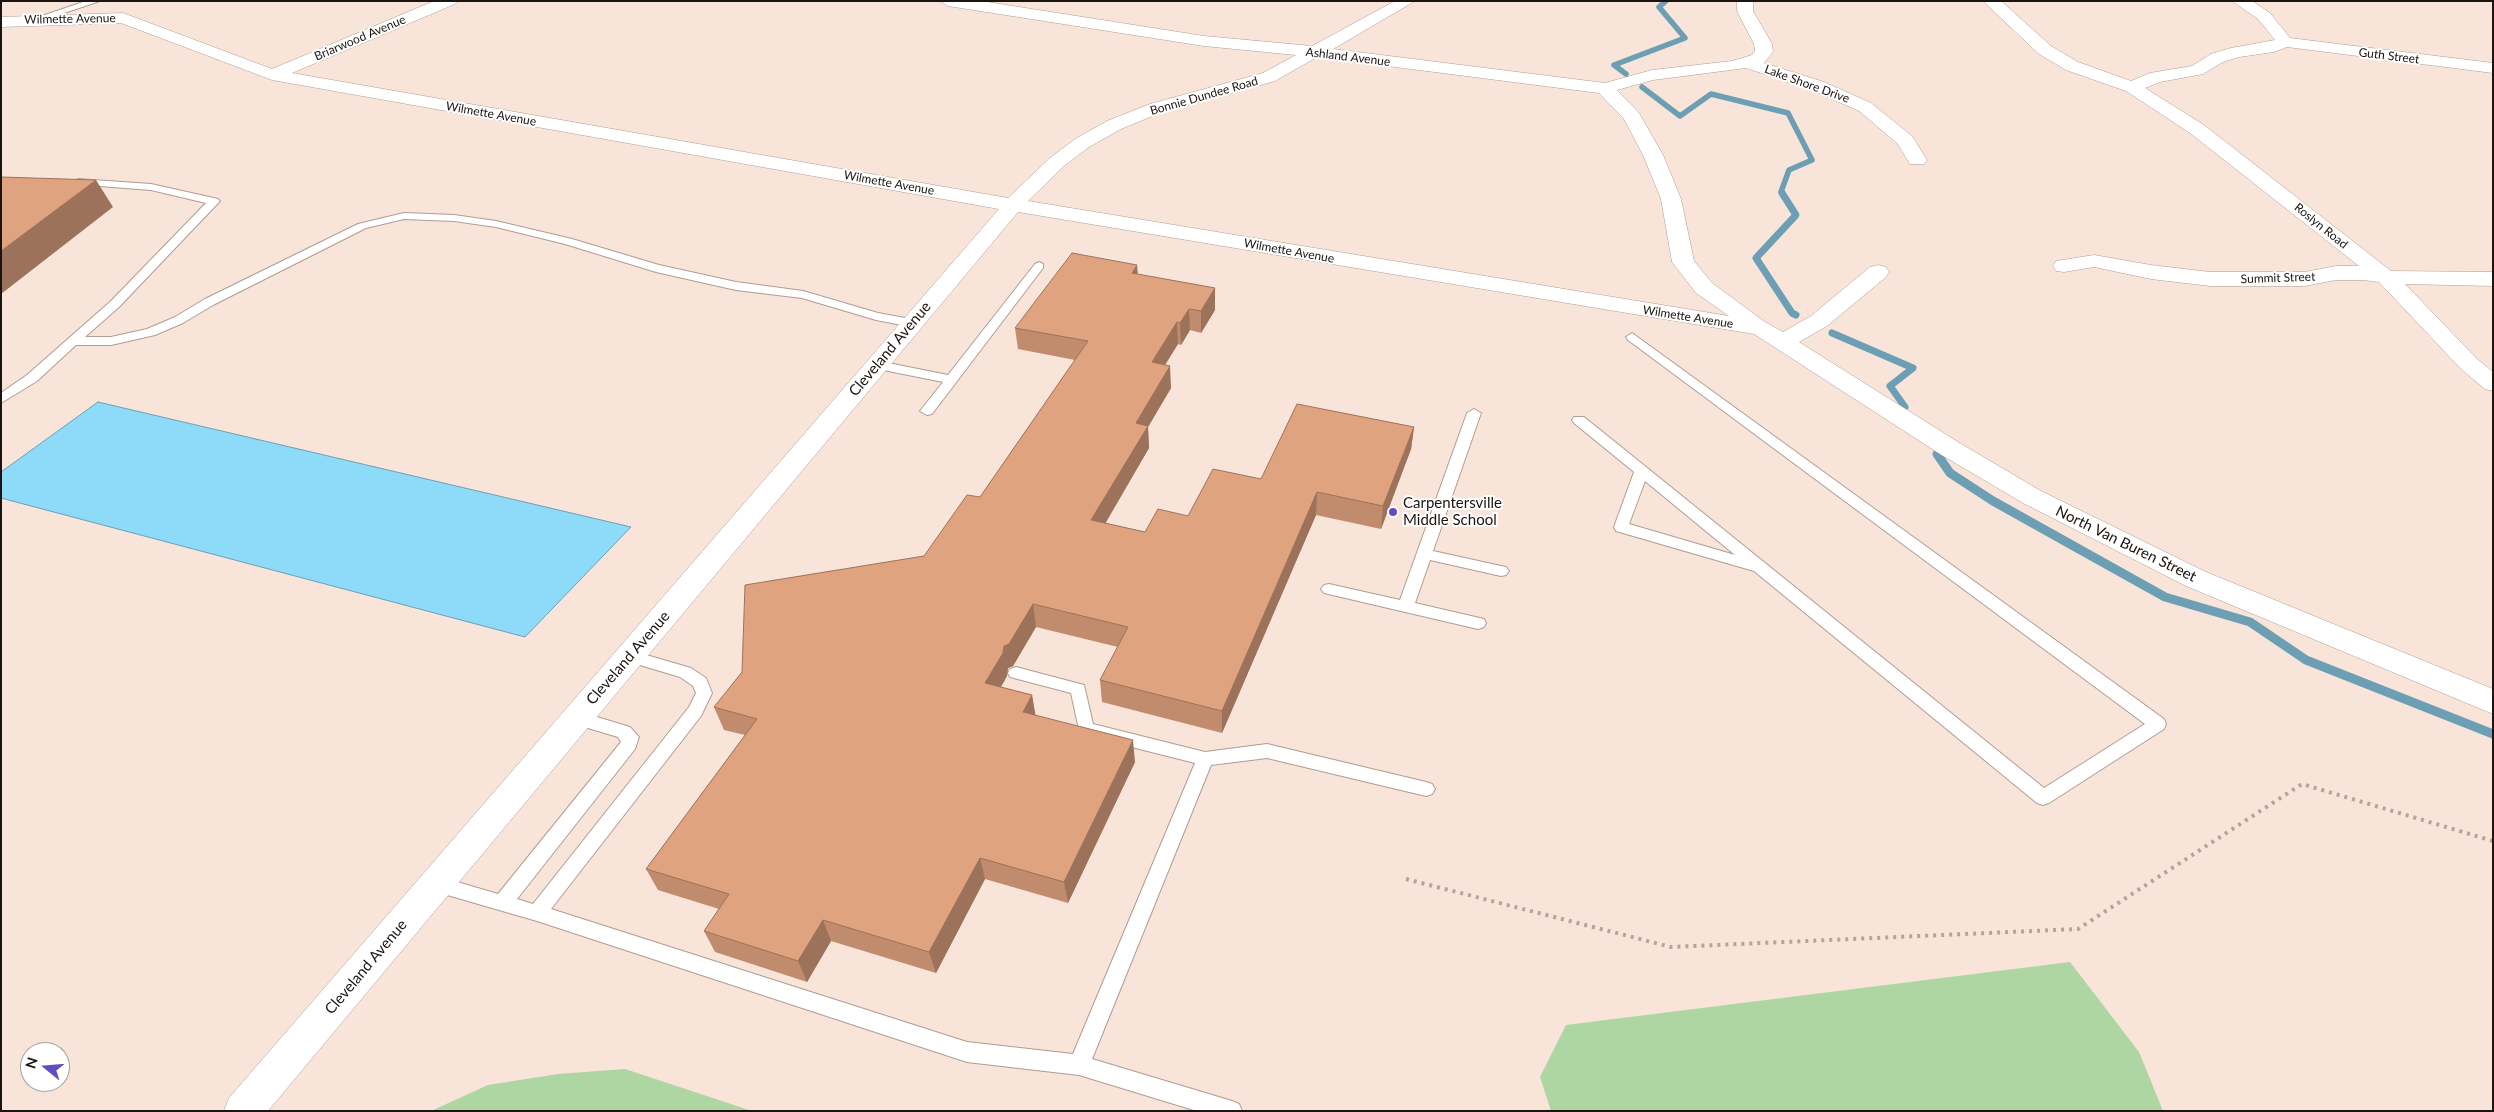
<!DOCTYPE html>
<html>
<head>
<meta charset="utf-8">
<style>
	body { margin:0 }
	#map { position:relative; width:2494px; height:1112px; overflow:hidden; background:#f8e4d8; font-family:Lato,sans-serif }
	canvas { display:block }
	.frame { position:absolute; inset:0; border:2px solid #1b1410; pointer-events:none }
	.north { position:absolute; left:20px; top:1042px; width:50px; height:50px; box-sizing:border-box; background:#fff; border:1px solid #a4a19f; border-radius:50%; rotate:287deg; font-size:14px; font-weight:700; line-height:20px; text-align:center; color:#1b1410 }
	.north::after { content:''; display:block; margin:auto; width:18px; height:22px; background:#624cc4; clip-path:polygon(50% 0,100% 100%,50% 72%,0 100%) }
</style>
</head>
<body>
<div id="map">
<canvas width="2494" height="1112"></canvas>
<div class="frame"></div>
<div class="north">N</div>
</div>
<script>
const context = document.querySelector('canvas').getContext('2d');
context.lineJoin = 'round';
function fill(path, color) { context.fillStyle = color; context.fill(path, 'evenodd'); }
const toPath = rows => new Path2D(rows.map(r => 'M' + r).join(''));
function strokePath(path, color, width, dash) { context.strokeStyle = color; context.lineWidth = width; context.lineCap = dash ? 'butt' : 'round'; context.setLineDash(dash || []); context.stroke(path); }
function drawText(font, color, halo, rows, align = 'center') {
  context.font = font + ' Lato,sans-serif'; context.lineWidth = 4; context.setLineDash([]); context.textBaseline = 'middle'; context.strokeStyle = halo; context.fillStyle = color; for (const [text, x, y, turn = 0] of rows) {
    context.save(); context.translate(x, y); context.rotate((+turn || 0) * Math.PI / 180); context.textAlign = isNaN(turn) ? turn : align; if (halo) context.strokeText(text, 0, 0); context.fillText(text, 0, 0); context.restore();
  }
}
fill(toPath([
	[2070,962,2139,1052,2163,1111,1551,1111,1540,1077,1566,1025],
	[625,1069,752,1111,431,1111,488,1085,558,1074]
]), '#add6a3');
const water = toPath([
	[98,402,631,527,525,637,1,498,1,472,98,402]
]);
fill(water, '#8edbf9');
strokePath(water, '#6c9fb3', 1);
strokePath(toPath([
	[1626,74,1614,65,1685,38,1659,7,1666,1],
	[1642,87,1680,116,1711,94,1788,113,1812,160,1789,170,1781,192,1783,194]
]), '#6c9fb3', 5.5);
strokePath(toPath([
	[1782,193,1796,215,1756,258,1792,313,1796,315],
	[1832,333,1913,368,1890,386,1905,407]
]), '#6c9fb3', 7);
strokePath(toPath([
	[1937,454,1950,473,1993,501,2165,597,2250,622,2306,660,2493,734]
]), '#6c9fb3', 9);
const service = toPath([
	[86,1,100,1,40,21,33,19,86,1],
	[78,179,151,184,218,199,220,201,119,307,85,337,111,337,147,329,175,317,205,299,358,224,404,213,454,215,496,221,572,239,659,265,736,282,803,291,878,313,916,320,918,323,912,327,876,320,802,298,736,290,656,272,565,244,496,227,454,221,404,219,366,228,213,305,183,323,155,335,111,345,76,345,37,381,1,403,1,393,27,375,111,301,206,203,151,190,74,184,73,182,78,179],
	[1039,262,1043,264,1043,268,932,414,927,415,920,411,943,382,878,369,872,365,878,361,948,375,1035,264,1039,262],
	[1632,333,2164,719,2166,724,2164,729,2049,803,2043,805,2037,803,1754,571,1616,531,1614,527,1634,472,1574,423,1572,420,1574,417,1584,417,2044,788,2145,724,1628,340,1626,337,1632,333],
	[1645,481,1735,555,1629,524,1645,481],
	[1474,409,1481,413,1433,551,1501,566,1506,567,1509,571,1506,575,1501,576,1430,560,1415,603,1484,619,1486,623,1484,627,1478,629,1324,593,1321,589,1324,585,1329,584,1400,600,1467,413,1474,409],
	[629,650,691,668,706,678,712,693,701,716,551,909,967,1042,1073,1054,1195,763,1080,734,1071,693,1010,677,1008,673,1010,669,1016,667,1084,685,1093,724,1205,752,1267,744,1426,782,1432,784,1435,789,1432,794,1426,796,1267,758,1211,765,1092,1059,1232,1101,1239,1104,1242,1111,1197,1111,1079,1075,967,1062,537,921,430,890,428,884,430,878,437,876,498,894,621,742,618,737,571,723,569,718,571,713,577,711,630,727,639,737,635,749,517,899,533,904,689,707,696,693,693,686,680,677,623,660,621,656,623,652,629,650]
]);
const minor = toPath([
	[434,1,457,1,455,4,292,73,1008,198,1050,158,1075,139,1107,121,1150,104,1263,73,1296,55,1204,46,948,6,940,1,981,1,1204,36,1312,46,1395,1,1415,1,1333,49,1605,83,1652,70,1732,61,1752,55,1755,51,1754,44,1737,11,1737,1,1753,1,1753,11,1772,44,1773,52,1764,63,1824,82,1871,103,1912,136,1927,160,1924,164,1910,164,1897,143,1859,111,1812,90,1746,68,1653,80,1617,90,1639,113,1663,155,1681,199,1694,261,1712,283,1765,322,1783,332,1811,316,1870,267,1878,265,1886,267,1889,272,1886,277,1827,326,1799,342,1958,442,2041,491,2206,572,2493,689,2493,714,2186,586,2023,503,1940,454,1754,334,1018,212,268,1111,224,1111,229,1098,999,209,272,80,121,23,1,27,1,17,123,13,272,69,434,1],
	[1317,57,1599,93,1624,119,1643,155,1661,199,1672,262,1696,293,1729,316,1028,201,1064,166,1089,147,1121,129,1162,112,1275,81,1317,57],
	[1983,1,2001,1,2051,46,2078,62,2131,81,2150,73,2192,66,2211,54,2231,48,2275,40,2258,19,2232,1,2252,1,2270,13,2290,38,2493,63,2493,73,2287,47,2274,52,2239,57,2223,62,2203,74,2160,82,2145,88,2204,125,2391,271,2493,272,2493,286,2405,284,2477,359,2493,372,2493,391,2485,389,2461,369,2379,282,2363,280,2336,280,2305,286,2210,286,2151,279,2094,267,2064,272,2056,271,2053,266,2056,261,2094,255,2151,265,2210,272,2305,272,2336,266,2359,266,2190,133,2126,91,2066,70,2039,54,1983,1]
]);
strokePath(service, '#b09d92', 2);
strokePath(minor, '#b09d92', 1);
strokePath(toPath([
	[1406,879,1671,947,2078,929,2302,784,2493,841]
]), '#b4a49a', 4, [3, 5]);
fill(service, '#fff');
fill(minor, '#fff');
fill(toPath([
	[1138,275,1215,288,1215,310,1201,333,1190,330,1181,345,1178,344,1165,365,1171,388,1148,427,1149,448,1105,523,1145,532,1188,516,1261,479,1414,427,1411,449,1381,529,1316,515,1222,733,1102,702,1100,680,1118,647,1036,627,1013,666,1008,668,1007,676,1001,687,1032,695,1035,715,1135,762,1068,903,985,879,936,973,831,941,807,982,715,952,704,931,719,909,658,890,646,869,745,735,724,730,714,707,924,556,980,497,1075,360,1018,349,1015,328]
]), '#c18c6e');
fill(toPath([
	[96,180,113,207,1,294,1,251],
	[1137,265,1139,286,1132,273],
	[1215,288,1215,310,1201,333,1201,311],
	[1189,309,1190,330,1181,345,1180,323],
	[1177,322,1178,344,1153,384,1152,362],
	[1170,366,1171,388,1148,427,1149,448,1094,543,1091,520,1136,423],
	[1414,427,1411,449,1381,529,1383,506],
	[1317,492,1316,515,1222,733,1222,711],
	[1033,604,1036,627,1013,666,1008,668,1007,676,990,706,985,683,1004,646],
	[1032,695,1036,718,1023,712],
	[1133,740,1135,762,1068,903,1064,882],
	[980,858,985,879,936,973,929,952],
	[823,920,831,941,807,982,798,961]
]), '#9d725a');
const building = toPath([
	[1,177,96,180,1,251,1,177],
	[1072,253,1137,265,1132,273,1215,288,1201,311,1189,309,1180,323,1177,322,1152,362,1170,366,1136,423,1148,426,1091,520,1145,532,1158,509,1188,516,1213,469,1261,479,1297,404,1414,427,1383,506,1317,492,1222,711,1100,680,1128,627,1033,604,1009,644,1004,646,1003,653,985,683,1032,695,1023,712,1133,740,1064,882,980,858,929,952,823,920,798,961,704,931,729,894,646,869,757,719,714,707,742,672,745,585,924,556,967,495,980,497,1088,341,1015,328,1072,253]
]);
fill(building, '#e0a380');
strokePath(building, '#9d725a', 1);
for (const [x, y, r, color] of [
	[1393,512,5,"#624cc4"]
]) { const dot = new Path2D(); dot.arc(x, y, r, 0, 2 * Math.PI); context.fillStyle = color; context.fill(dot); strokePath(dot, '#fff', 2); }
drawText('12px', '#1b1410', '#fff', [
	["Wilmette Avenue",70,19,-1],
	["Briarwood Avenue",360,38,-23],
	["Guth Street",2389,56,7],
	["Ashland Avenue",1348,57,7],
	["Lake Shore Drive",1807,84,20],
	["Bonnie Dundee Road",1204,96,-16],
	["Wilmette Avenue",491,114,10],
	["Wilmette Avenue",889,183,10],
	["Roslyn Road",2321,226,39],
	["Wilmette Avenue",1289,251,10],
	["Summit Street",2278,278,-2],
	["Wilmette Avenue",1688,317,9]
]);
drawText('15px', '#1b1410', '#fff', [
	["Cleveland Avenue",890,349,-50],
	["North Van Buren Street",2126,544,26],
	["Cleveland Avenue",628,658,-49],
	["Cleveland Avenue",366,967,-50]
]);
drawText('15px', '#1b1410', '#fff', [
	["Carpentersville",1403,503],
	["Middle School",1403,520]
], 'left');
</script>
</body>
</html>
